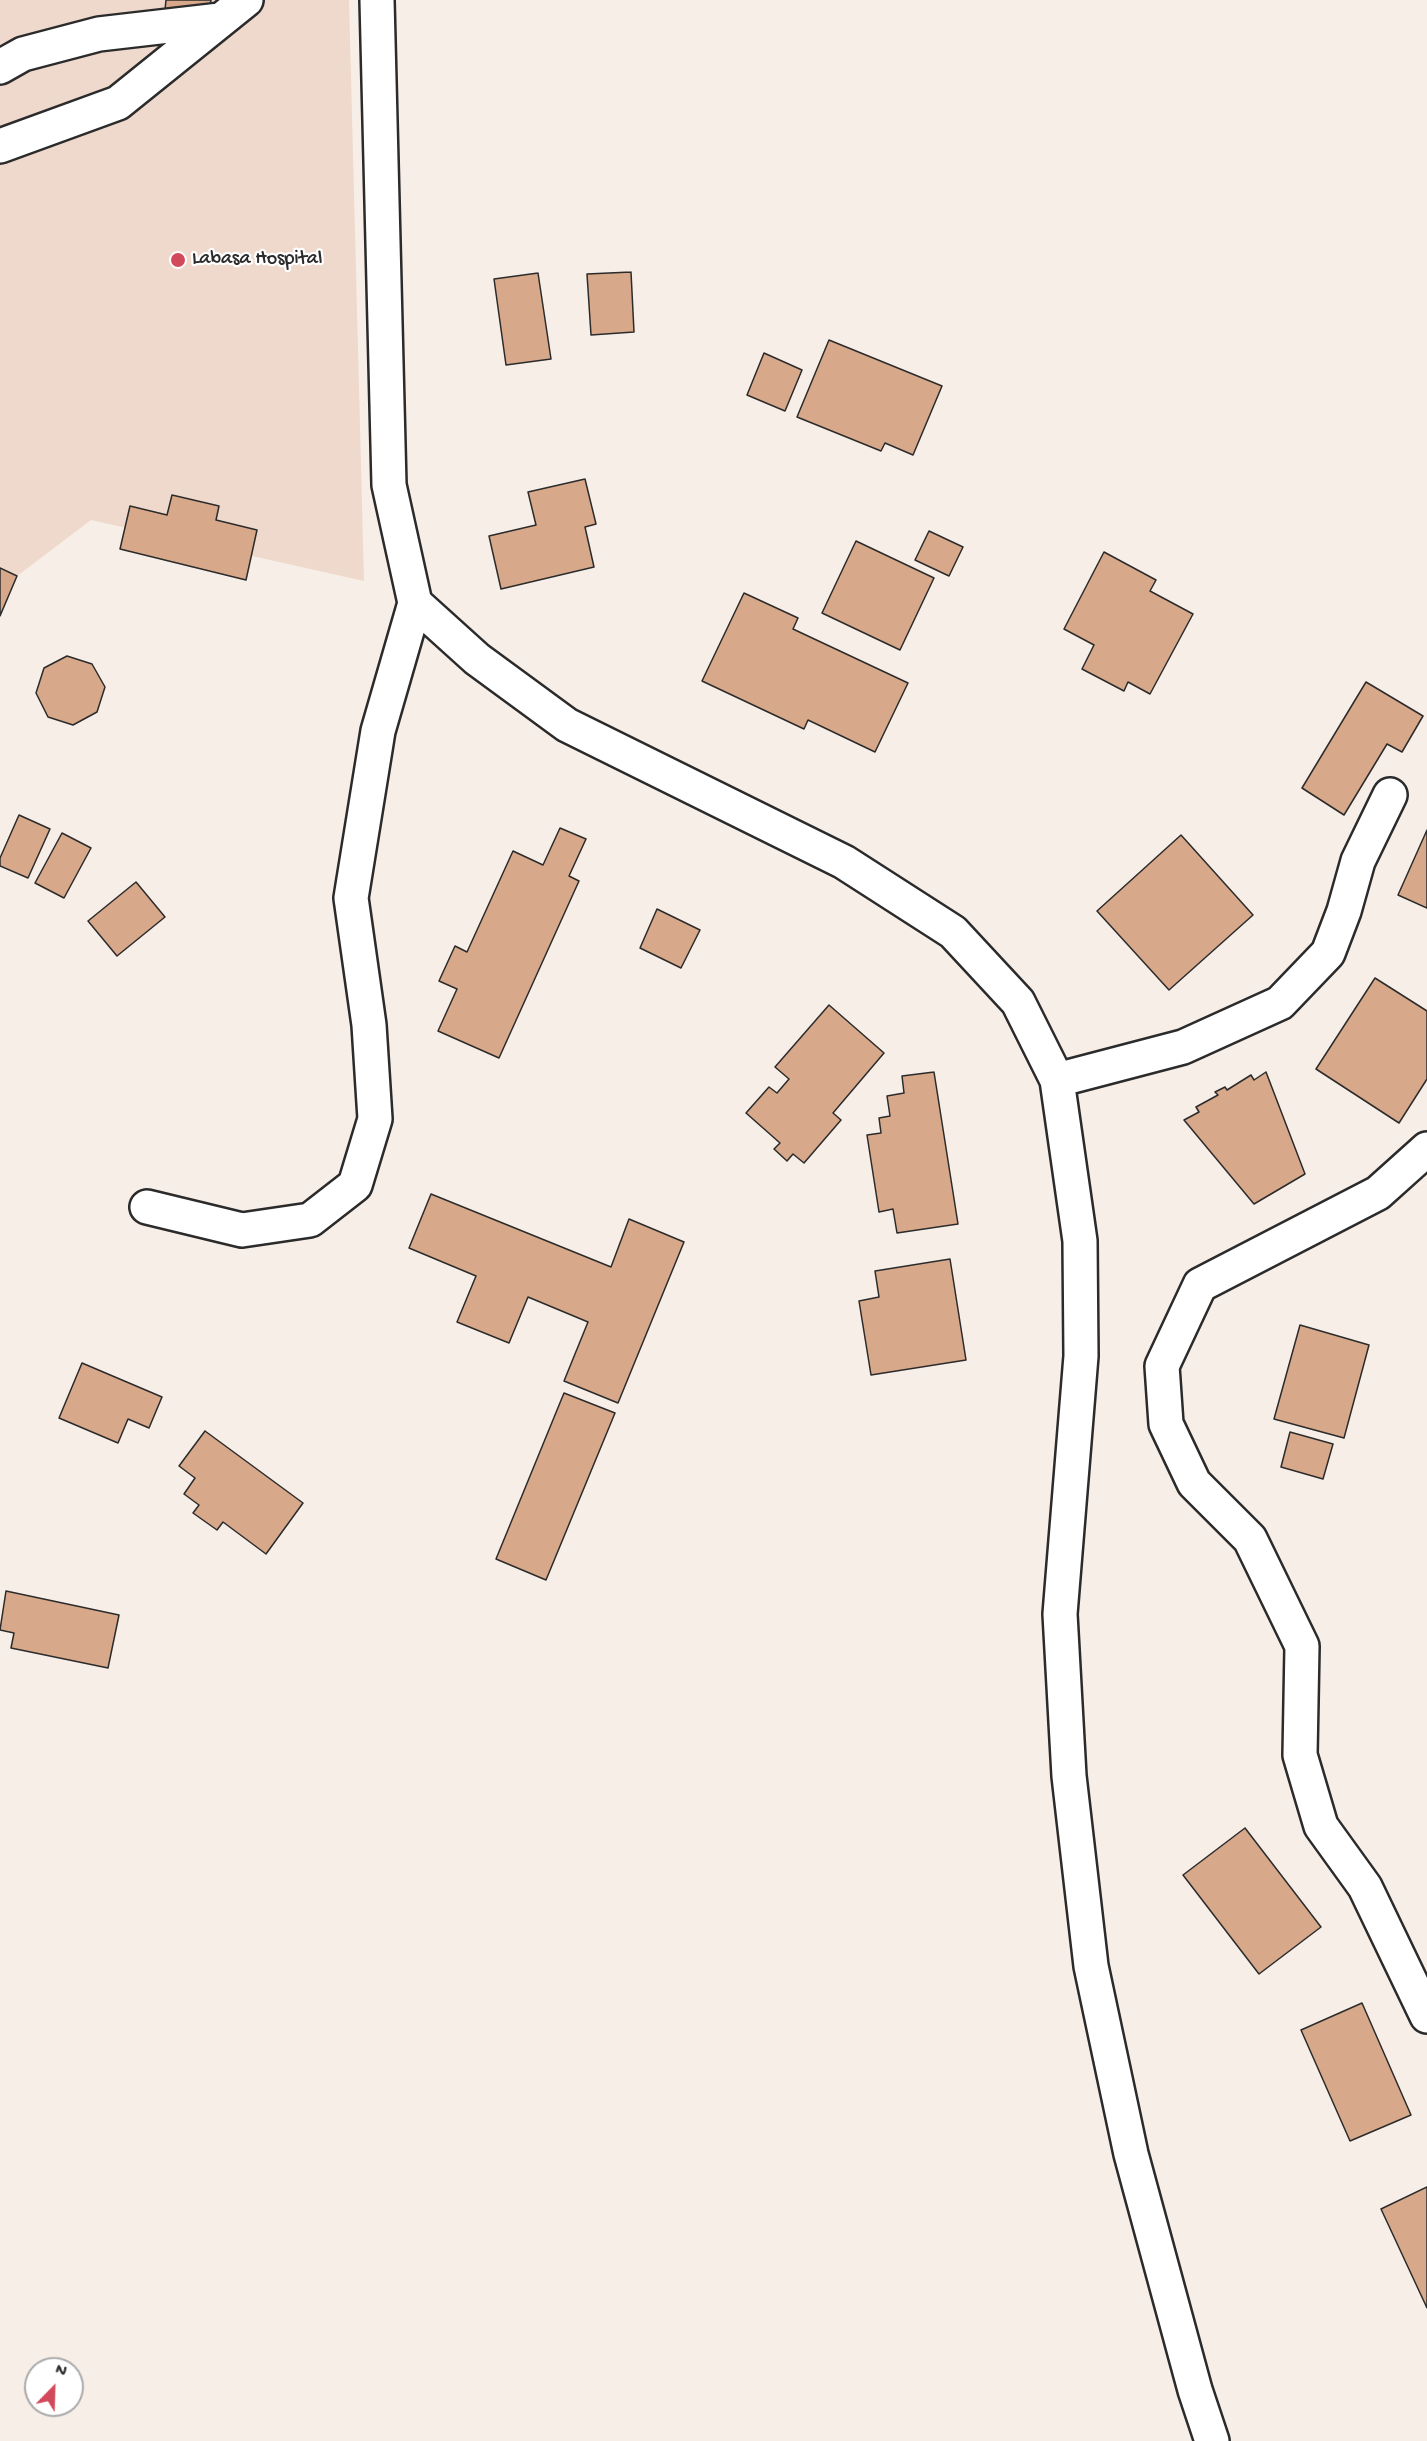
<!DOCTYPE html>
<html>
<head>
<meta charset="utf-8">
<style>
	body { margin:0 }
	#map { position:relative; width:1427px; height:2441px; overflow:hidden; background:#f7eee8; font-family:"Gochi Hand",sans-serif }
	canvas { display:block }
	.north { position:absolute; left:24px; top:2357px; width:60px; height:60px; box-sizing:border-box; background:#fff; border:2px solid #aaa; border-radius:50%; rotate:23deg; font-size:16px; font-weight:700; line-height:24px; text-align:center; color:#2b2b2b }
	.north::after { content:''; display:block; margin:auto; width:21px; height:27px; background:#d1495b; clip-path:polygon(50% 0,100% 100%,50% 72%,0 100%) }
</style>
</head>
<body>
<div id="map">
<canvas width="1427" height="2441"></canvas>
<div class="north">N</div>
</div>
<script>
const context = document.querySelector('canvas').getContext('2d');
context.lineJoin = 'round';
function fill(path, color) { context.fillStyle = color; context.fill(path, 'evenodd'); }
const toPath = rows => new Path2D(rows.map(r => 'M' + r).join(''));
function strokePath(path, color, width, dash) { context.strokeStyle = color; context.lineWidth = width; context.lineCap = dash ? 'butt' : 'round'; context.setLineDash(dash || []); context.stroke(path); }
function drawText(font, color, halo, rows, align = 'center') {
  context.font = font + ' "Gochi Hand",sans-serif'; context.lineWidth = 4.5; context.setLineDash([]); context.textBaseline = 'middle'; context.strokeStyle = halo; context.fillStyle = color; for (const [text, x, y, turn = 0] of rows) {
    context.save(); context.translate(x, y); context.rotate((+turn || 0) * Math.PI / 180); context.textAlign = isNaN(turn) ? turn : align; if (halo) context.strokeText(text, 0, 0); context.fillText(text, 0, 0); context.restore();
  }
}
fill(toPath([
	[0,0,349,0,364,581,91,520,17,576,0,586]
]), '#eed9cc');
const building = toPath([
	[166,0,211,0,209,16,165,10,166,0],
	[631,272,634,332,591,335,587,274,631,272],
	[538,273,551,359,506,365,494,279,538,273],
	[829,340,942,386,913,455,885,443,881,451,797,417,829,340],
	[764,353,802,370,785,411,747,395,764,353],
	[585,479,596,524,585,527,594,567,501,589,489,536,536,525,528,492,585,479],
	[172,495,219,506,216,520,257,530,246,580,120,549,130,506,167,515,172,495],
	[929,531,963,547,949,576,915,560,929,531],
	[856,541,934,578,900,650,822,613,856,541],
	[1104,552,1156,580,1150,591,1193,614,1150,694,1128,682,1124,691,1082,669,1094,645,1064,629,1104,552],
	[0,568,17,576,0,616,0,568],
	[744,593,798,618,793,629,908,683,875,752,808,720,804,729,702,681,744,593],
	[67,656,92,664,105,687,97,712,73,725,48,717,36,693,44,668,67,656],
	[1366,682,1423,716,1402,752,1387,744,1344,815,1302,788,1366,682],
	[19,815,50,829,28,878,0,866,0,858,19,815],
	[560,828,586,839,569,876,579,881,499,1058,438,1031,457,989,439,981,455,946,467,952,513,851,543,865,560,828],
	[1427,830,1427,908,1398,895,1427,830],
	[62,833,91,848,64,898,35,883,62,833],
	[1181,835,1253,915,1169,990,1097,911,1181,835],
	[136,882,165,917,117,956,88,921,136,882],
	[657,909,700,930,681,968,640,948,657,909],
	[1375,978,1427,1011,1427,1079,1399,1123,1316,1069,1375,978],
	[829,1005,884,1053,833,1113,841,1120,804,1163,793,1154,787,1161,774,1149,780,1143,746,1113,769,1087,777,1093,789,1079,775,1067,829,1005],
	[934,1072,958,1224,897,1233,893,1209,879,1212,867,1135,881,1133,879,1118,890,1116,887,1096,904,1093,902,1076,934,1072],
	[1266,1072,1305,1174,1254,1204,1184,1120,1199,1112,1196,1107,1218,1095,1215,1092,1225,1087,1227,1090,1251,1075,1254,1080,1266,1072],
	[431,1194,611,1267,629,1219,684,1242,618,1403,564,1381,588,1322,528,1297,509,1343,457,1322,476,1276,409,1248,431,1194],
	[950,1259,966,1360,871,1375,859,1301,879,1297,875,1271,950,1259],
	[1300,1325,1369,1345,1344,1438,1274,1419,1300,1325],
	[82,1363,162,1397,149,1428,128,1419,118,1443,59,1418,82,1363],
	[564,1393,615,1413,546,1580,496,1559,564,1393],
	[205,1431,303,1503,266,1554,223,1522,217,1530,193,1513,199,1505,184,1494,195,1478,179,1466,205,1431],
	[1290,1432,1333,1444,1323,1479,1281,1467,1290,1432],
	[6,1591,119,1615,108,1668,11,1648,14,1633,0,1630,6,1591],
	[1245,1828,1321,1927,1259,1974,1183,1875,1245,1828],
	[1362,2003,1411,2115,1350,2141,1301,2030,1362,2003],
	[1427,2187,1427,2308,1381,2209,1427,2187]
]);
fill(building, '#d8a88a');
strokePath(building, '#2b2b2b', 1.5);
const minor = toPath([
	[377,0,389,485,415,603,477,659,567,725,844,862,953,932,1018,1002,1057,1080,1080,1241,1081,1356,1060,1614,1069,1776,1091,1966,1131,2154,1195,2390,1212,2441],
	[0,67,23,54,99,34,220,20],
	[0,146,118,103,246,0],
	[1057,1080,1183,1047,1280,1003,1328,953,1344,911,1358,861,1390,795],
	[1427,1149,1378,1193,1200,1285,1162,1366,1166,1424,1194,1483,1250,1539,1302,1646,1300,1755,1321,1826,1365,1887,1427,2016],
	[147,1207,242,1230,310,1220,355,1185,375,1119,369,1025,351,898,378,731,415,603]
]);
strokePath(minor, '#2b2b2b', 38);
strokePath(minor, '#fff', 33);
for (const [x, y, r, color] of [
	[178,260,8,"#d1495b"]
]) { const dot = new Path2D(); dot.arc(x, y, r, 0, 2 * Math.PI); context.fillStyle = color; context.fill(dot); strokePath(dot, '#fff', 2); }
drawText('20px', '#2b2b2b', '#fff', [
	["Labasa Hospital",192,260]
], 'left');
</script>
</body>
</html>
